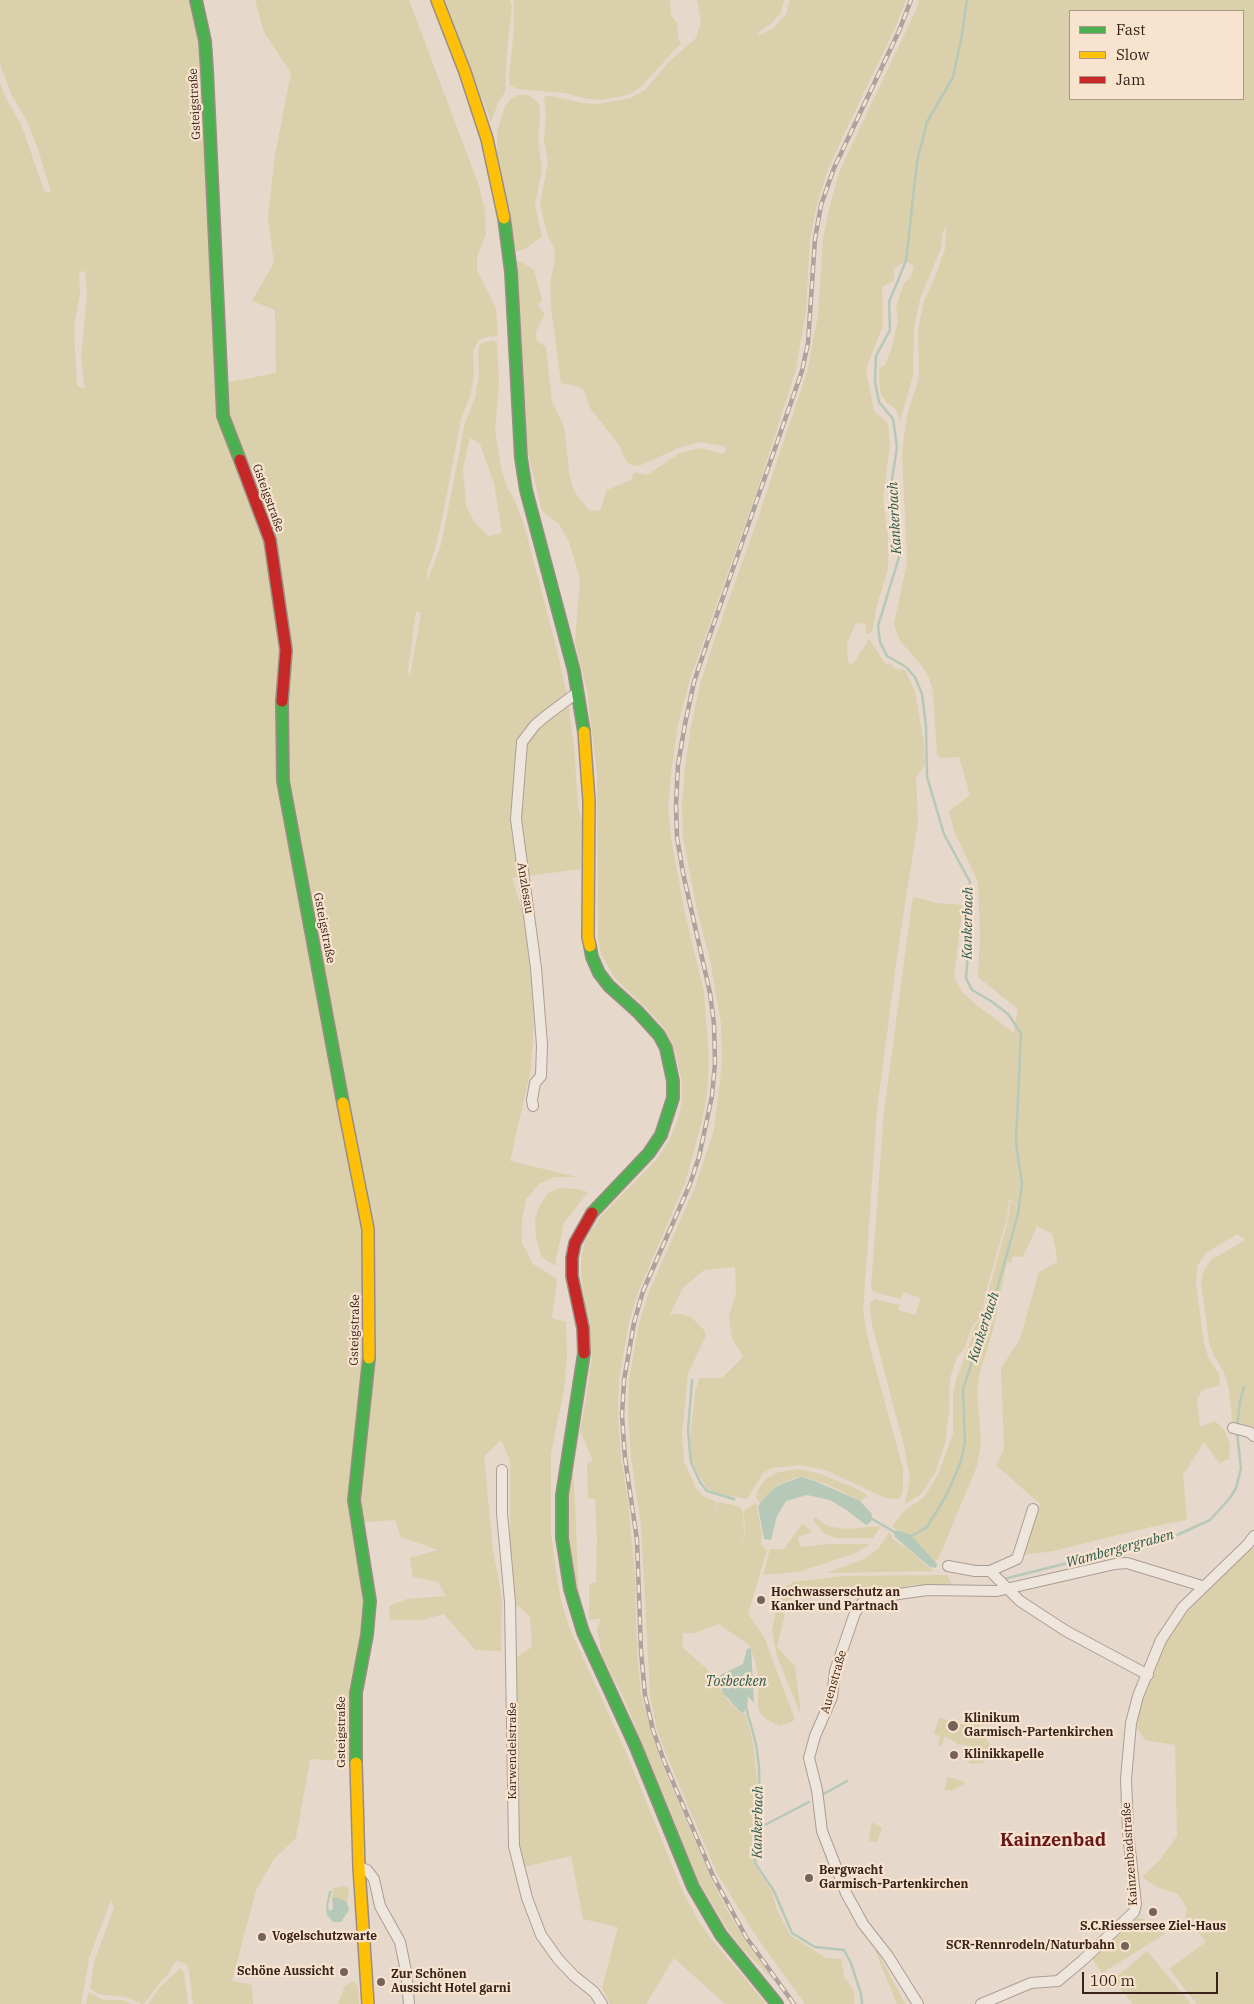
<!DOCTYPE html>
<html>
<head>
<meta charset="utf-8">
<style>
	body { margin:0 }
	#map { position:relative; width:1254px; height:2004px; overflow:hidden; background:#e6d8ca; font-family:"IBM Plex Serif",serif }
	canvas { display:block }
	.legend { position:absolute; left:1069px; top:10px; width:175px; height:90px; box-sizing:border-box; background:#f8e3cf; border:1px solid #ac9687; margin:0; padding:6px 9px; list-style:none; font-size:15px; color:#3a231b }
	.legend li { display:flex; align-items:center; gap:10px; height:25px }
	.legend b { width:25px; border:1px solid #ac9687 }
	.scale { position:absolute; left:1082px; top:1972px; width:136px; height:22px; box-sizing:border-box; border:2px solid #3a231b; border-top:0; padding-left:6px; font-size:15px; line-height:18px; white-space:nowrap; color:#3a231b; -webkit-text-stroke:4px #f8e3cf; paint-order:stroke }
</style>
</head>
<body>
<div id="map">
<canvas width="1254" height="2004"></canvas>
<ul class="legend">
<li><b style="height:6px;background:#4caf50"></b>Fast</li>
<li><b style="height:6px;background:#ffc107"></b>Slow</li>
<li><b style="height:6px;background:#c62828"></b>Jam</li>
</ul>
<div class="scale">100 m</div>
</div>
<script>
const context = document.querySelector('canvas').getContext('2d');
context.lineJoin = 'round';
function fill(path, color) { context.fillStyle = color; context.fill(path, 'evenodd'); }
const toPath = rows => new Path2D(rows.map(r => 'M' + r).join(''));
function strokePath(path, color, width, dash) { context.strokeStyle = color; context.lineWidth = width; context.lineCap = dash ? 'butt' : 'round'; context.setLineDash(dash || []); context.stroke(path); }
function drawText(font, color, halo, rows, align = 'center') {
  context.font = font + ' "IBM Plex Serif",serif'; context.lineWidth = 4.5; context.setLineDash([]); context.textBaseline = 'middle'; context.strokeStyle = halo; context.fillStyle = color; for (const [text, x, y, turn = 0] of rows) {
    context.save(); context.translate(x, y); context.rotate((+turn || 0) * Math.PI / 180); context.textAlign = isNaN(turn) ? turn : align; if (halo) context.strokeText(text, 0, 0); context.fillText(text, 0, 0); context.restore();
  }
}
fill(toPath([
	[0,0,190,0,199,41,215,385,276,373,275,310,252,301,274,263,268,218,275,155,291,73,264,32,255,0,409,0,479,186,485,212,486,234,477,256,477,270,496,309,498,336,485,337,478,341,473,351,474,375,470,396,461,419,443,515,435,549,427,572,427,582,441,545,465,423,475,398,479,375,478,351,480,344,492,340,497,342,499,382,495,431,501,468,507,487,515,501,524,525,556,646,567,694,574,747,578,806,582,822,581,869,512,878,522,909,533,992,534,1023,531,1069,510,1161,577,1177,555,1177,539,1184,526,1199,522,1219,522,1243,533,1264,557,1279,552,1318,566,1322,567,1357,564,1390,551,1453,551,1533,556,1571,561,1600,569,1627,625,1750,684,1894,699,1922,712,1940,766,2004,725,2004,674,1958,646,2004,610,2004,602,1988,618,1927,583,1919,571,1856,523,1867,518,1846,514,1659,532,1647,530,1616,513,1602,510,1540,510,1460,501,1440,484,1456,493,1551,502,1598,501,1651,475,1650,444,1614,422,1620,390,1620,389,1606,407,1599,446,1596,438,1582,413,1577,410,1558,438,1550,401,1537,395,1520,353,1523,365,1601,351,1761,310,1759,296,1838,274,1859,256,1890,232,1981,252,1985,253,2004,193,2004,189,1971,187,1965,179,1961,175,1962,168,1974,158,1985,145,2003,142,2004,125,1997,98,1994,90,1988,95,1959,114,1908,111,1900,89,1958,81,2004,0,2004,0,84,6,99,21,124,45,193,51,192,37,146,27,121,12,96,0,64],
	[85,271,87,294,81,360,85,389,77,386,74,328,80,294,79,272],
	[470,438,480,444,494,483,502,533,489,536,483,531,475,523,466,506,463,468],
	[416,611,421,613,410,676,408,672],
	[445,0,510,0,512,7,507,51,505,92,498,103,491,122],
	[514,0,670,0,671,15,677,23,678,38,681,43,642,86,630,94,618,97,598,100,584,98,564,93,517,89,510,85,509,79,514,28],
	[697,0,784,0,781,12,771,24,758,32,760,35,773,28,786,15,790,0,906,0,895,28,845,132,829,167,817,204,810,239,806,311,796,369,758,488,690,679,678,724,672,765,668,806,671,837,685,914,704,992,709,1062,707,1094,701,1125,685,1183,639,1290,629,1322,619,1380,618,1415,621,1459,628,1501,635,1576,637,1651,641,1696,661,1762,710,1876,728,1912,744,1939,775,1982,742,1948,728,1930,700,1884,623,1697,603,1658,597,1630,601,1618,589,1620,589,1584,596,1582,597,1539,595,1499,588,1498,587,1463,593,1461,580,1431,587,1393,592,1357,581,1275,581,1259,584,1245,590,1232,601,1216,657,1159,669,1141,678,1119,682,1100,682,1082,674,1047,666,1031,656,1018,615,978,601,954,598,937,597,774,587,690,575,643,580,578,569,542,559,524,542,511,528,453,517,261,522,262,534,270,542,300,538,306,545,314,536,332,537,341,546,347,552,401,564,427,569,471,572,486,578,497,589,510,600,511,607,490,631,480,634,472,647,475,680,453,700,448,724,454,726,449,724,446,700,442,678,448,644,464,637,466,627,463,619,445,590,408,584,390,576,386,561,383,551,307,550,284,555,258,554,246,548,237,540,205,548,162,544,140,546,116,544,98,546,96,551,96,582,103,598,104,631,98,645,90,670,61,696,38,701,22],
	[919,0,1254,0,1254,1432,1233,1426,1229,1390,1224,1372,1214,1356,1209,1343,1201,1283,1204,1270,1211,1260,1245,1240,1237,1234,1206,1253,1197,1266,1196,1284,1204,1344,1209,1359,1219,1374,1220,1385,1203,1390,1197,1398,1200,1427,1215,1421,1225,1431,1230,1445,1229,1459,1219,1463,1204,1442,1183,1475,1187,1520,1155,1526,1053,1551,1023,1555,1040,1504,996,1465,1004,1449,1001,1368,1020,1339,1039,1272,1057,1262,1056,1250,1052,1234,1037,1226,1023,1257,1013,1256,1011,1263,1007,1262,993,1330,980,1372,977,1391,981,1444,977,1466,939,1557,935,1562,913,1537,892,1527,902,1513,925,1496,939,1473,953,1434,953,1394,956,1380,972,1337,972,1331,982,1316,1009,1216,1010,1201,1035,1224,1009,1198,1007,1218,986,1291,982,1314,970,1330,965,1348,957,1357,950,1378,949,1412,945,1443,936,1471,921,1494,905,1504,910,1479,904,1446,872,1324,870,1311,870,1303,875,1299,899,1305,898,1310,915,1315,921,1298,903,1292,901,1299,877,1293,872,1290,871,1286,884,1112,912,902,914,897,937,903,963,905,954,976,962,992,979,1007,1009,1029,1013,1034,1018,1009,978,977,980,937,978,882,954,831,949,811,970,795,959,757,940,758,937,755,933,691,928,675,918,661,900,641,894,624,907,562,902,452,907,415,919,378,918,329,924,301,936,275,945,249,947,226,943,231,941,248,920,299,914,329,913,376,902,413,901,422,895,408,887,403,881,394,879,380,879,369,885,365,891,350,898,320,896,307,904,283,910,278,914,266,906,261,894,268,894,281,882,287,883,325,866,369,874,411,888,423,890,444,883,499,888,536,888,569,877,605,872,632,866,634,866,624,856,623,847,643,848,663,853,664,869,639,886,665,890,663,896,669,905,670,915,691,924,743,925,765,916,777,918,821,897,956,877,1111,863,1311,870,1348,903,1469,903,1490,900,1499,885,1498,828,1471,800,1465,772,1468,763,1473,747,1499,716,1493,707,1488,697,1472,691,1457,690,1439,695,1393,699,1378,722,1378,743,1357,732,1338,729,1316,736,1293,735,1267,704,1270,683,1288,670,1314,682,1314,691,1317,704,1330,706,1336,688,1373,682,1435,684,1462,696,1488,703,1496,716,1502,717,1522,717,1502,739,1506,743,1512,744,1533,737,1550,745,1533,744,1511,756,1503,762,1535,761,1544,767,1550,748,1614,764,1637,795,1720,787,1724,779,1726,765,1718,760,1713,758,1708,758,1676,755,1660,749,1645,719,1624,694,1633,683,1633,682,1647,707,1669,726,1698,741,1714,746,1714,753,1743,758,1787,754,1864,772,1892,777,1910,790,1935,826,1958,841,1959,844,1976,854,1992,854,2004,805,2004,754,1933,717,1873,668,1759,657,1730,650,1695,641,1525,631,1457,628,1415,629,1380,639,1324,649,1292,695,1187,714,1130,722,1063,721,1023,710,960,696,906,683,837,682,804,685,766,691,726,700,684,713,644,757,521,807,372,818,315,823,239,830,205,840,170,916,10],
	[1070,11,1243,11,1243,99,1070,99],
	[519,95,527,95,533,98,539,104,540,116,538,140,542,169,535,205,542,236,527,248,516,252,497,154,497,132,505,106,512,98],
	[561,1188,577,1189,588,1192,564,1223,556,1259,556,1266,549,1262,541,1256,536,1238,535,1220,539,1207,548,1193],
	[571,1449,575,1500,578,1582,581,1602,567,1547],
	[797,1469,818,1473,857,1489,868,1496,860,1501,827,1484,808,1478,797,1477,779,1484,760,1503,756,1497,759,1488,766,1479,776,1473],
	[815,1517,827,1526,846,1529,881,1526,873,1538,836,1538,824,1533,813,1520],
	[803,1523,812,1532,798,1537,800,1547,829,1544,870,1544,856,1553,798,1572,763,1575,770,1549,784,1549],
	[889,1532,893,1539,908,1549,933,1571,827,1573,866,1558,879,1548],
	[1252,1548,1254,1549,1254,2004,1197,2004,1169,1969,1206,1942,1185,1917,1187,1908,1178,1894,1157,1887,1142,1877,1159,1861,1177,1836,1175,1745,1145,1740,1132,1721,1171,1630,1212,1585],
	[947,1575,953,1586,912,1585,860,1598,792,1598,788,1607,779,1605,777,1610,785,1614,777,1647,795,1666,801,1715,777,1656,772,1631,776,1610,784,1588,793,1582,843,1576],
	[939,1718,961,1724,976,1720,990,1745,984,1763,971,1764,967,1761,972,1746,958,1744,945,1736,941,1746,938,1745,940,1736,934,1734],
	[948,1777,963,1781,965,1784,951,1791,944,1790],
	[872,1822,882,1828,877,1842,869,1841],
	[341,1886,349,1888,347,1902,338,1898,332,1898,333,1889],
	[1137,1918,1144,1919,1147,1925,1155,1921,1165,1934,1102,1973,1092,1958],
	[873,1945,874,1945,905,2004,897,2004],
	[1147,1951,1191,2004,1133,2004,1113,1980],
	[181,1968,184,1973,188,2004,148,2004,160,1987],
	[354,1981,358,1988,359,2004,338,2004,345,1986],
	[89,1992,103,2000,124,2000,132,2004,86,2004]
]), '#dad0ab');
fill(toPath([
	[801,1477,815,1481,860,1501,872,1514,871,1522,866,1525,848,1511,830,1500,807,1495,786,1501,777,1516,771,1540,764,1539,758,1506,768,1494,779,1485],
	[897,1530,911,1535,937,1564,936,1568,930,1567,895,1537,894,1533],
	[751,1648,754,1703,746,1694,745,1711,742,1714,723,1693,717,1677,743,1664,747,1649],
	[329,1891,332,1891,328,1905,329,1911,333,1909,332,1898,338,1898,347,1902,349,1910,341,1922,333,1922,327,1915,326,1906]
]), '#b6c9b9');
strokePath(toPath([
	[692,1380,688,1431,691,1462,700,1482,707,1491,734,1499],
	[1237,1427,1240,1401,1244,1387],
	[869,1517,896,1533],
	[910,1537,927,1527,946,1496,960,1464,965,1443,963,1390,976,1349,988,1322,1018,1214,1022,1184,1016,1142,1021,1033,1008,1014,991,1001,972,990,966,978,969,938,970,882,944,834,927,777,926,726,922,694,915,677,906,667,887,656,880,642,878,626,900,554,898,525,893,506,892,479,897,447,893,419,879,402,875,382,876,356,890,330,889,302,906,261,917,162,927,122,953,77,961,40,967,0],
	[1004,1579,1175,1536,1210,1520,1230,1498,1236,1488,1241,1468,1237,1433],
	[747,1692,746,1707,756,1744,759,1767,760,1805,755,1863,774,1891,792,1933,815,1947,844,1950,851,1963,861,1994,862,2004],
	[822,1795,847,1781],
	[757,1829,809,1802]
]), '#b6c9b9', 2.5);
const street = toPath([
	[533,1106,532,1100,535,1083,541,1076,542,1045,536,968,516,819,522,742,535,725,547,715,578,692],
	[1233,1428,1249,1432,1254,1436],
	[502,1470,502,1513,510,1602,514,1846,527,1898,541,1935,558,1959,574,1976,594,1992,602,2004],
	[948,1566,975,1571,990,1571,1020,1601,1066,1631,1148,1675],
	[990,1571,1017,1559,1033,1509],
	[359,1867,367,1870,374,1879,380,1906,400,1942,406,1971,409,2004],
	[918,2004,888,1956,863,1924,846,1893,822,1831,817,1790,809,1758,815,1736,832,1697,835,1671,855,1613,862,1603,885,1596,927,1590,997,1591,1115,1564,1127,1563,1202,1586],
	[981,2004,1031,1983,1058,1981,1083,1960,1134,1912,1136,1904,1128,1832,1126,1779,1131,1723,1138,1696,1161,1640,1183,1607,1248,1544,1254,1536]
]);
const fast = toPath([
	[196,0,205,41,207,70,223,416,240,460],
	[504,218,511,272,521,458,526,490,574,671,584,732],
	[282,701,283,781,343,1103],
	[590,946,592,957,599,973,609,986,638,1012,659,1035,666,1048,673,1081,673,1098,661,1135,649,1153,592,1213],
	[584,1353,562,1495,562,1538,570,1589,583,1632,635,1745,693,1887,721,1935,777,2004],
	[356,1763,356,1693,367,1635,370,1601,354,1500,369,1358]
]);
const slow = toPath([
	[437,0,465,72,487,139,504,218],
	[584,732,589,801,588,937,590,946],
	[343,1103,368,1229,369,1358],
	[356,1763,359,1867,368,2004]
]);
const jam = toPath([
	[240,460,270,540,286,650,282,701],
	[584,1353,583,1328,572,1276,572,1258,575,1243,592,1213]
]);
strokePath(street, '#ab9d94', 12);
strokePath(fast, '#9a8d84', 14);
strokePath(slow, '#9a8d84', 14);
strokePath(jam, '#9a8d84', 14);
strokePath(street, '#eee5dd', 10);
strokePath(fast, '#4caf50', 11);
strokePath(slow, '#ffc107', 11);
strokePath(jam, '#c62828', 11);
const rail = toPath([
	[794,2004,746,1937,713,1876,664,1761,653,1730,645,1695,641,1651,637,1540,625,1458,622,1415,624,1380,634,1323,643,1291,690,1184,699,1157,712,1096,715,1063,714,1024,710,993,683,873,677,837,676,805,678,765,685,724,694,682,707,643,802,371,808,343,815,239,821,205,834,168,899,31,911,0]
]);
strokePath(rail, '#aca39d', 4.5);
strokePath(rail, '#f8e3cf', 2.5, [8]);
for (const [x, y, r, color] of [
	[761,1600,5,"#766258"],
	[953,1726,6,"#766258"],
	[954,1755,5,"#766258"],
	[809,1878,5,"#766258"],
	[1153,1912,5,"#766258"],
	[262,1937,5,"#766258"],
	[1125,1946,5,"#766258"],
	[344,1972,5,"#766258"],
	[381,1982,5,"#766258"]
]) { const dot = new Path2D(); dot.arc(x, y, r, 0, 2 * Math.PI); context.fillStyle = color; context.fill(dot); strokePath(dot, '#f8e3cf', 2); }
drawText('12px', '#3a231b', '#f8e3cf', [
	["Gsteigstraße",195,104,-93],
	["Gsteigstraße",268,498,70],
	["Anzlesau",525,888,81],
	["Gsteigstraße",324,928,79],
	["Gsteigstraße",355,1330,-89],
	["Auenstraße",834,1682,-74],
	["Gsteigstraße",342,1732,-90],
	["Karwendelstraße",513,1751,-90],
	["Kainzenbadstraße",1130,1854,-94]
]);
drawText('bold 12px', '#3a231b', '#f8e3cf', [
	["Hochwasserschutz an",771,1593],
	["Kanker und Partnach",771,1607],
	["Klinikum",964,1719],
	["Garmisch-Partenkirchen",964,1733],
	["Klinikkapelle",964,1755],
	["Bergwacht",819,1871],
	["Garmisch-Partenkirchen",819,1885],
	["S.C.Riessersee Ziel-Haus",1153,1927,"center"],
	["Vogelschutzwarte",272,1937],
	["SCR-Rennrodeln/Naturbahn",1115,1946,"right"],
	["Schöne Aussicht",334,1972,"right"],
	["Zur Schönen",391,1975],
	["Aussicht Hotel garni",391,1989]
], 'left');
drawText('italic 14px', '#295b4d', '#f8e3cf', [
	["Kankerbach",895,518,-93],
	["Kankerbach",968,923,-89],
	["Kankerbach",984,1327,-72],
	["Wambergergraben",1120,1549,-15],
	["Tosbecken",736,1682],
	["Kankerbach",758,1822,-89]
]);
drawText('bold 18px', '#6a1718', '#f8e3cf', [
	["Kainzenbad",1053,1841]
]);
</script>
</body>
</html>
